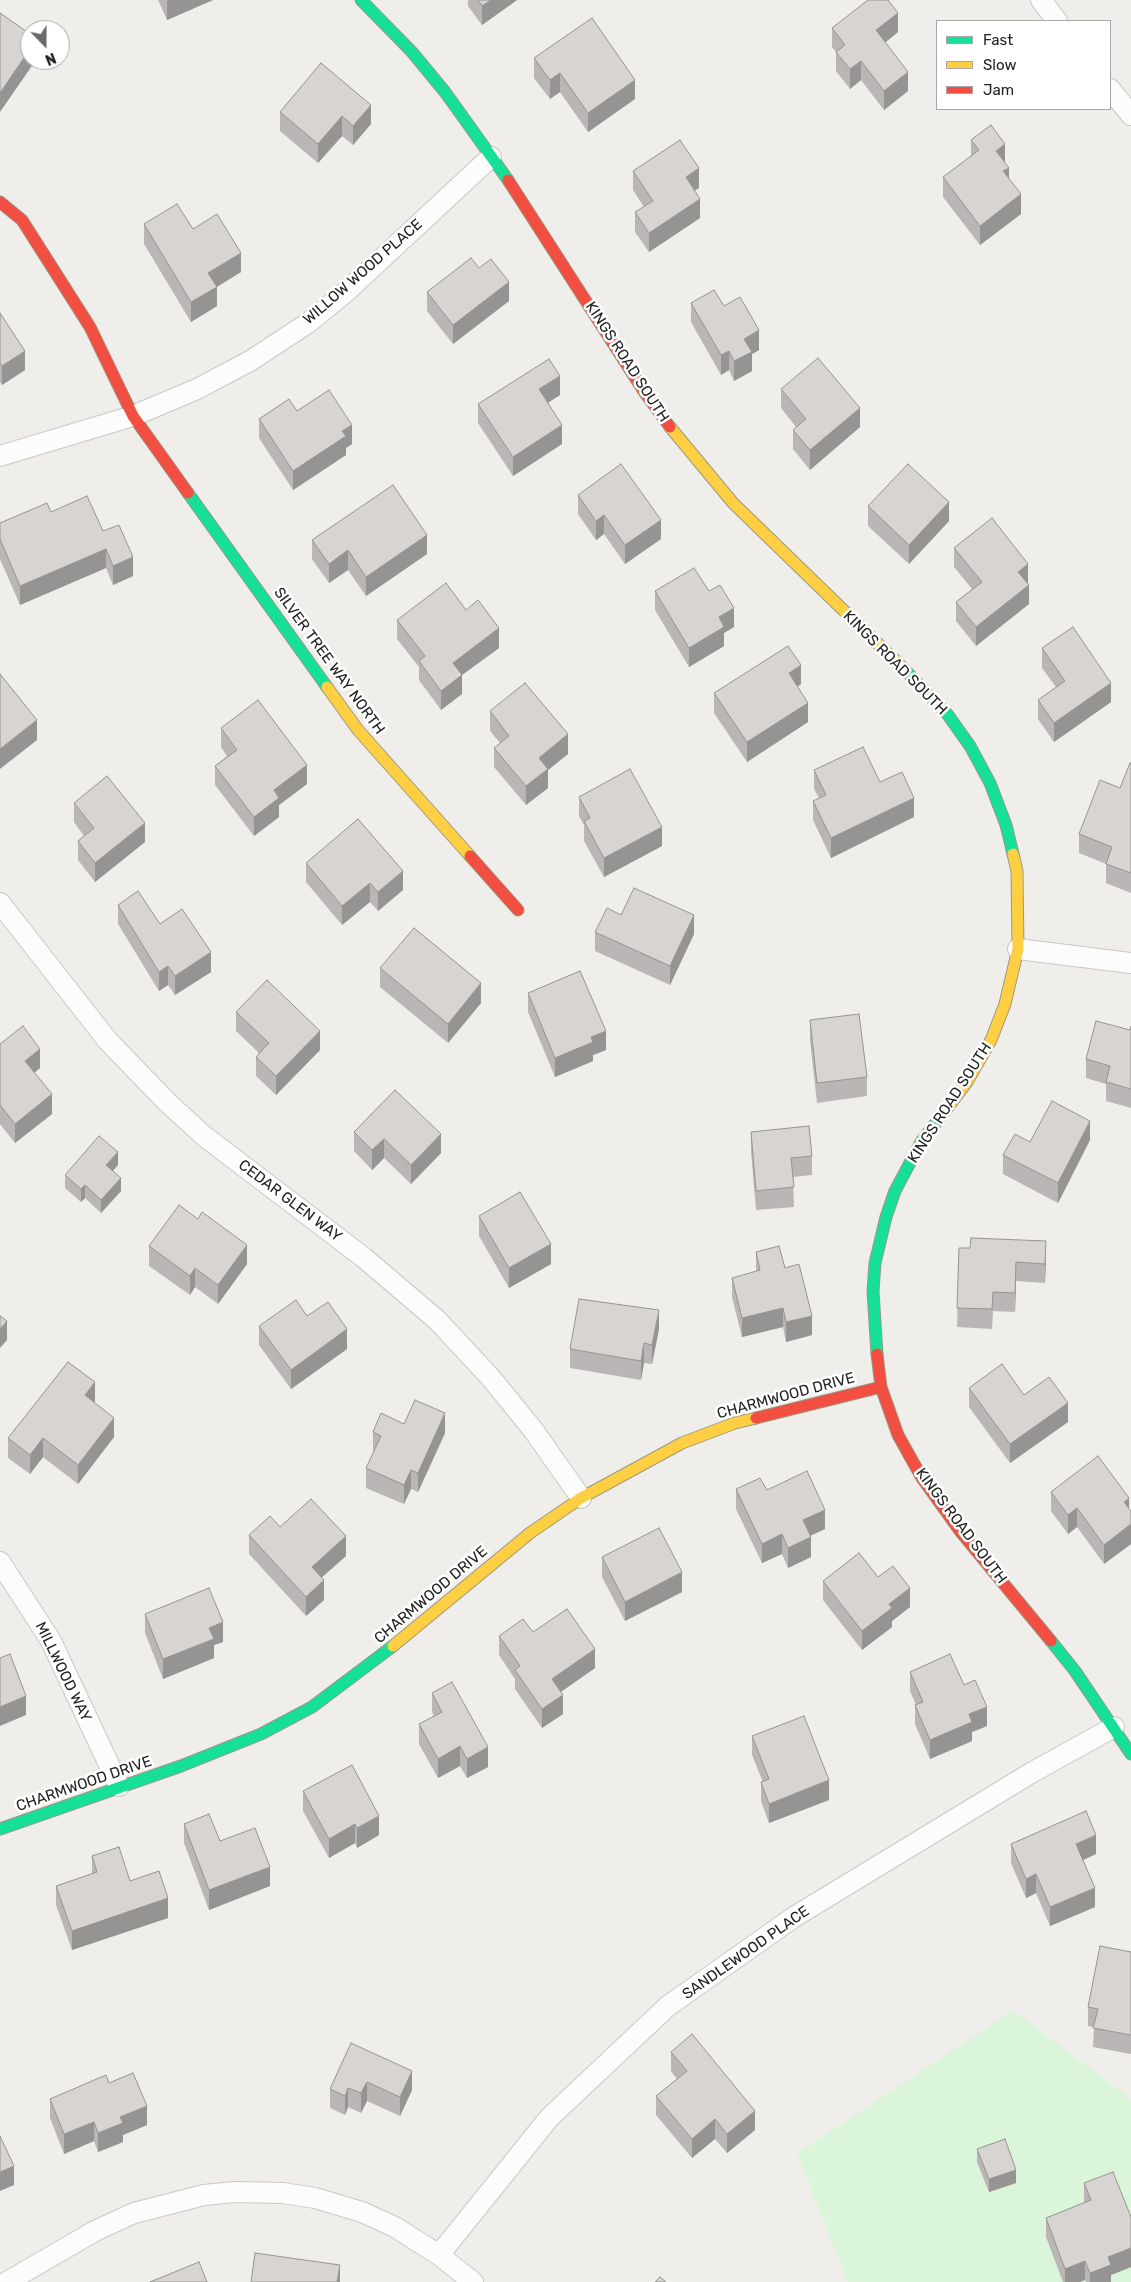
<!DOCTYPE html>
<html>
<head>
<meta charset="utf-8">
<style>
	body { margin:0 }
	#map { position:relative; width:1131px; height:2282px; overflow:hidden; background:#f0eeeb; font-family:Rubik,sans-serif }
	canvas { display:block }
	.legend { position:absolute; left:936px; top:20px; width:175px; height:90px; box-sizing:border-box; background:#fff; border:1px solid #a7a7a7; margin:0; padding:6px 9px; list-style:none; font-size:15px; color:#222 }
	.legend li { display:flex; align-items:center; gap:10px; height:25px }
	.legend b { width:25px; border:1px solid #a7a7a7 }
	.north { position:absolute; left:20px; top:20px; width:50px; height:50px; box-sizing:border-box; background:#fff; border:1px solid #a7a7a7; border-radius:50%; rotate:158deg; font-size:14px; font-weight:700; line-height:20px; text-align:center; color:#222 }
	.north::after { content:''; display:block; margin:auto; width:18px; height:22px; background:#6a6968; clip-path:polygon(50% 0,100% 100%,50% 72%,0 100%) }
</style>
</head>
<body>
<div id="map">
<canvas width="1131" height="2282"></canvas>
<ul class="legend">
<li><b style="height:6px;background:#16e098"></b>Fast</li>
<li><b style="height:6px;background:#ffcf43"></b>Slow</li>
<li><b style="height:6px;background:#f24e42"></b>Jam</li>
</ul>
<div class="north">N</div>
</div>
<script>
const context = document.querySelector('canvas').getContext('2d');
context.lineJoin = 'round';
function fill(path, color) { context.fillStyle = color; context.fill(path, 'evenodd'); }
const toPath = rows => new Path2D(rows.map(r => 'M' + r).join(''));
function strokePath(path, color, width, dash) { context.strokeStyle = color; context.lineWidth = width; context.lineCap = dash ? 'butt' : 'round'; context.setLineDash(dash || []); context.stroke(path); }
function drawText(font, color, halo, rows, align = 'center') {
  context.font = font + ' Rubik,sans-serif'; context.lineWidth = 5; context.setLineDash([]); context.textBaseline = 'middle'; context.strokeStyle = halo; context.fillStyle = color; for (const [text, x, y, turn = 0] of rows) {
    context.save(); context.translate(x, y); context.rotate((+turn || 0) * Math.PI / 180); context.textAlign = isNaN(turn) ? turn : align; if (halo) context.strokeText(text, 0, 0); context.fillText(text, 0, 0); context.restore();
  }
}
fill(toPath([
	[1013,2011,1131,2099,1131,2282,848,2282,797,2153]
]), '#daf5da');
const street = toPath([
	[1041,0,1057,21],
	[1110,89,1131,115],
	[0,456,133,416,197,389,250,361,308,323,347,291,491,157],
	[0,903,108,1041,167,1102,204,1136,363,1257,437,1320,491,1378,534,1431,581,1498],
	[1018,949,1131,963],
	[0,1562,51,1641,119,1786],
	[439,2255,549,2118,668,2006,794,1917,1031,1773,1114,1727],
	[7,2282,95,2231,134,2213,204,2195,235,2192,283,2193,315,2198,362,2212,395,2227,439,2255,473,2282]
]);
const fast = toPath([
	[361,0,412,52,445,92,508,180],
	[188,493,327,687],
	[902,667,948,715,970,746,990,783,1006,825,1013,854],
	[877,1354,873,1291,875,1263,886,1217,895,1191,921,1142,948,1107],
	[1051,1641,1075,1671,1131,1754],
	[0,1829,181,1766,261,1734,312,1707,393,1646]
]);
const slow = toPath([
	[670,427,733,503,902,667],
	[327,687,358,730,470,856],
	[948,1107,967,1082,991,1040,1005,1004,1018,949,1017,871,1013,854],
	[393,1646,530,1533,581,1498,682,1443,735,1423,756,1418]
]);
const jam = toPath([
	[508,180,645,393,670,427],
	[0,202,22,220,90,327,133,416,188,493],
	[470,856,518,910],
	[877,1354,881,1387,898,1435,922,1478,960,1531,1051,1641],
	[756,1418,881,1387]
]);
strokePath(street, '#c9c8c7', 22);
strokePath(fast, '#999a82', 13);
strokePath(slow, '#999a82', 13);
strokePath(jam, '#999a82', 13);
strokePath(street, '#fdfcfc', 20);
strokePath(fast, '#16e098', 11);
strokePath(slow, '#ffcf43', 11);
strokePath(jam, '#f24e42', 11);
fill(toPath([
	[158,0,213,0,167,20],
	[468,0,517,0,482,25,468,6],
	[832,28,898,32,885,42,908,91,884,110,861,80,850,89,836,71,836,52,832,47],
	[534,58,635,99,588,132,560,92,550,99,534,78],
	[321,63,371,124,353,145,342,136,318,163,280,131,280,112],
	[971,140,1005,163,1009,179,1021,214,980,245,943,197,943,177,971,156],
	[633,171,699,188,695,190,700,218,649,252,635,232,635,212,644,207,633,190],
	[144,224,241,272,217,287,217,306,191,322,144,244],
	[479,268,509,301,453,344,427,311,427,292],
	[691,303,724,306,759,350,752,354,752,371,734,381,729,370,721,375,691,322],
	[0,313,25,370,2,385,0,382],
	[781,389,860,427,810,470,793,449,793,430,796,427,781,408],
	[560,395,548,403,562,444,513,476,478,423,478,404],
	[297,411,352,444,346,448,346,455,293,490,259,438,259,419],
	[578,495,661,539,625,564,604,534,596,540,578,514],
	[868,506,949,521,909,564,868,526],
	[51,512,103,531,133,576,113,585,106,568,20,605,0,559,0,523],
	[312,540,427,554,366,596,348,570,329,583,312,559],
	[954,548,1028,583,1028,584,1029,604,976,646,956,621,956,602,972,589,954,567],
	[655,591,709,591,734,627,724,633,724,646,689,667,655,610],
	[466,610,499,648,462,675,462,694,441,710,419,680,419,667,397,639,397,620],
	[1042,648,1111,702,1054,742,1038,719,1038,700,1056,687,1042,668],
	[801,684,797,687,808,722,747,762,714,713,714,693],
	[490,711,568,754,548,770,548,788,526,805,494,767,494,748,500,743,490,731],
	[221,728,307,784,279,805,279,817,254,836,215,785,215,766,227,756,221,747],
	[1131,763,1131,893,1106,883,1106,864,1079,853,1079,834,1120,788],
	[814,770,914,817,831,858,813,820,813,801,819,798,814,789],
	[579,797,662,846,604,877,584,841,584,825,579,816],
	[74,803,145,842,95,882,78,860,78,841,84,836,74,822],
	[306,863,403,890,378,911,370,902,342,925,306,882],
	[118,905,160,924,211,972,175,995,168,985,159,991,118,924],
	[621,915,694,934,670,985,595,951,595,932],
	[380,968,481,1003,448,1043,380,987],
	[528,993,606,1050,593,1055,593,1061,555,1077,528,1012],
	[236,1012,320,1050,276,1095,256,1076,256,1057,259,1053,236,1031],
	[810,1020,867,1077,867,1096,817,1103,810,1040],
	[1131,1026,1131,1108,1106,1101,1106,1084,1086,1078,1086,1059,1130,1030],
	[0,1044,40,1068,34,1073,52,1114,15,1143,0,1124],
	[395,1090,441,1153,411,1184,384,1158,372,1170,354,1151,354,1132],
	[751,1132,812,1156,812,1175,793,1177,794,1207,756,1210,751,1152],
	[1090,1140,1058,1203,1003,1174,1003,1155,1030,1142],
	[118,1165,113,1171,121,1191,101,1213,85,1198,81,1202,65,1188,65,1175],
	[479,1216,551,1264,509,1288,479,1236],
	[149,1246,247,1264,218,1304,195,1287,190,1295,149,1266],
	[959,1248,1046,1260,1045,1283,1016,1281,1015,1312,993,1311,992,1329,957,1327],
	[756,1252,785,1268,812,1335,786,1342,783,1327,742,1337,732,1297,732,1278,756,1272],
	[307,1316,347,1349,291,1389,259,1345,259,1326],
	[659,1329,652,1364,644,1363,641,1380,570,1368,570,1349],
	[969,1388,1024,1395,1068,1422,1010,1463,969,1407],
	[94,1402,114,1437,78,1484,43,1457,30,1474,8,1458,8,1438,95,1402],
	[404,1424,445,1433,418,1492,411,1489,404,1504,366,1488,366,1468,374,1452,373,1451,373,1432],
	[736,1489,767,1490,825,1529,810,1536,811,1557,788,1568,782,1554,762,1563,736,1509],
	[1051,1492,1129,1509,1131,1511,1131,1544,1104,1564,1077,1527,1068,1534,1051,1511],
	[280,1527,346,1556,322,1577,324,1600,306,1616,249,1554,249,1535],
	[602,1557,682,1592,625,1621,602,1577],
	[878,1577,910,1607,892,1621,892,1627,862,1650,823,1600,823,1581],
	[145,1614,223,1642,214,1645,214,1658,163,1679,145,1633],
	[533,1632,595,1668,561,1692,563,1714,542,1728,515,1689,515,1679,499,1655,499,1636],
	[910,1672,964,1685,987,1726,972,1732,972,1741,930,1759,915,1724,915,1705,916,1705,910,1691],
	[432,1693,488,1767,467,1778,460,1766,438,1778,419,1744,419,1724,434,1716,432,1712],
	[752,1736,829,1800,769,1823,761,1801,761,1782,763,1782,752,1755],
	[303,1791,379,1835,357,1848,355,1843,329,1858,303,1811],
	[184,1824,220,1841,270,1886,209,1910,184,1843],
	[1011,1844,1096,1854,1083,1860,1095,1907,1050,1926,1036,1893,1026,1898,1011,1863],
	[92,1856,130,1881,168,1918,72,1950,56,1905,56,1886,92,1874],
	[1131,1952,1131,2054,1093,2047,1094,2027,1088,2026,1088,2007],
	[351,2043,412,2090,400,2116,367,2101,361,2113,348,2107,345,2115,330,2108,330,2089],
	[671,2052,755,2130,727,2153,715,2139,692,2158,656,2115,656,2096,677,2079,671,2071],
	[109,2083,147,2125,123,2135,123,2142,98,2152,94,2141,64,2154,50,2118,50,2099],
	[977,2149,1016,2183,989,2192,977,2162],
	[1084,2183,1131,2217,1131,2267,1111,2275,1111,2282,1086,2282,1085,2280,1080,2282,1063,2282,1046,2237,1046,2218,1084,2203]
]), '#b9b6b5');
fill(toPath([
	[170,0,213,0,167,20,167,1],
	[491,0,517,0,482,25,482,6],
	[898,13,898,32,876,50,876,30],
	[30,49,30,60,36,60,0,112,0,93],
	[861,61,861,80,850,89,850,69],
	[908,72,908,91,884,110,884,91],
	[560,73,560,92,550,99,550,80],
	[635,80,635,99,588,132,588,113],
	[371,105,371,124,353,145,353,126],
	[342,116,342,136,318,163,318,144],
	[1005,144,1005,163,996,151],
	[699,168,699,188,686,196,686,177],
	[1009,168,1009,187,1003,171],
	[1021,194,1021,214,980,245,980,226],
	[700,199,700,218,649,252,649,233],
	[241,253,241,272,208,292,208,273],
	[509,282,509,301,453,344,453,325],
	[217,287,217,306,191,322,191,302],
	[759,330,759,350,752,354,752,371,734,381,734,361,744,339],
	[25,351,25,370,2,385,2,366],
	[729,351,729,370,721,375,721,355],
	[560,376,560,395,539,408,539,389],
	[860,408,860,427,810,470,810,450],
	[352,425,352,444,346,448,346,455,293,490,293,471,342,431],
	[562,425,562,444,513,476,513,457],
	[949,502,949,521,909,564,909,545],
	[604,515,604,534,596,540,596,521],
	[661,520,661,539,625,564,625,545],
	[427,535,427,554,366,596,366,577],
	[106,549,106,568,20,605,20,586],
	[348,550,348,570,329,583,329,564],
	[133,557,133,576,113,585,113,566],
	[1028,564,1028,583,1018,591,1018,572],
	[1029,585,1029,604,976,646,976,627],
	[734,608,734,627,724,633,724,646,689,667,689,648,719,617],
	[499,628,499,648,462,675,462,694,441,710,441,691,453,663],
	[801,665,801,684,789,693,789,673],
	[1111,683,1111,702,1054,742,1054,723],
	[808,703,808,722,747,762,747,742],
	[37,720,37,740,0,769,0,749],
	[568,734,568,754,548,770,548,788,526,805,526,786,539,758],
	[307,765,307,784,279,805,279,817,254,836,254,817,274,790],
	[914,798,914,817,831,858,831,838],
	[145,823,145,842,95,882,95,863],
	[662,827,662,846,604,877,604,858],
	[403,871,403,890,378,911,378,892],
	[370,883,370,902,342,925,342,906],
	[694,915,694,934,670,985,670,966],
	[211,952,211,972,175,995,175,976],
	[168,966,168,985,159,991,159,972],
	[481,983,481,1003,448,1043,448,1024],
	[320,1031,320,1050,276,1095,276,1076],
	[606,1031,606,1050,593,1055,593,1061,555,1077,555,1058,591,1037],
	[40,1049,40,1068,25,1080,25,1061],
	[52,1094,52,1114,15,1143,15,1124],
	[1090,1121,1090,1140,1058,1203,1058,1183],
	[441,1134,441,1153,411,1184,411,1165],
	[384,1139,384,1158,372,1170,372,1150],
	[118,1152,118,1165,106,1178,106,1165],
	[121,1178,121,1191,101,1213,101,1200],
	[85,1185,85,1198,81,1202,81,1189],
	[1046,1241,1046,1260,1045,1283,1045,1264],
	[551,1244,551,1264,509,1288,509,1268],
	[247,1245,247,1264,218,1304,218,1285],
	[1016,1262,1016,1281,1015,1312,1015,1293],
	[195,1268,195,1287,190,1295,190,1276],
	[783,1308,783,1327,742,1337,742,1318],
	[659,1310,659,1329,652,1364,652,1345],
	[812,1316,812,1335,786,1342,786,1322],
	[7,1321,7,1340,0,1348,0,1329],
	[347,1329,347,1349,291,1389,291,1370],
	[644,1343,644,1363,641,1380,641,1361],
	[95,1382,95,1402,85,1415,85,1395],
	[1068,1403,1068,1422,1010,1463,1010,1444],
	[445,1413,445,1433,418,1492,418,1473],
	[114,1418,114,1437,78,1484,78,1465],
	[43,1438,43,1457,30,1474,30,1455],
	[411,1470,411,1489,404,1504,404,1485],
	[1129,1498,1129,1517,1124,1502],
	[1077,1508,1077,1527,1068,1534,1068,1515],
	[825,1510,825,1529,803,1539,803,1520],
	[1131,1524,1131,1544,1104,1564,1104,1545],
	[782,1534,782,1554,762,1563,762,1544],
	[346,1536,346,1556,312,1586,312,1567],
	[811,1537,811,1557,788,1568,788,1548],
	[682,1572,682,1592,625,1621,625,1602],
	[324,1580,324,1600,306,1616,306,1597],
	[910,1588,910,1607,892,1621,892,1627,862,1650,862,1631,889,1604],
	[223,1622,223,1642,214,1645,214,1658,163,1679,163,1659,209,1628],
	[595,1649,595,1668,552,1698,552,1679],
	[563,1695,563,1714,542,1728,542,1709],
	[26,1696,26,1715,0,1726,0,1707],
	[987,1707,987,1726,972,1732,972,1741,930,1759,930,1740,969,1714],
	[460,1746,460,1766,438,1778,438,1759],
	[488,1747,488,1767,467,1778,467,1759],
	[829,1780,829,1800,769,1823,769,1804],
	[379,1816,379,1835,357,1848,357,1828],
	[355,1824,355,1843,329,1858,329,1839],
	[1096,1835,1096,1854,1076,1863,1076,1844],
	[270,1867,270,1886,209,1910,209,1890],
	[1036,1874,1036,1893,1026,1898,1026,1879],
	[1095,1888,1095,1907,1050,1926,1050,1907],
	[168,1898,168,1918,72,1950,72,1931],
	[412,2071,412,2090,400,2116,400,2097],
	[367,2082,367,2101,361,2113,361,2093],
	[348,2088,348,2107,345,2115,345,2096],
	[147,2106,147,2125,123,2135,123,2142,98,2152,98,2133,120,2117],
	[755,2111,755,2130,727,2153,727,2134],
	[715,2119,715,2139,692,2158,692,2139],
	[94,2122,94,2141,64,2154,64,2134],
	[14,2166,14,2185,0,2191,0,2172],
	[1016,2170,1016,2183,989,2192,989,2179],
	[1131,2248,1131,2267,1111,2275,1111,2282,1090,2282,1090,2273,1108,2257],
	[1085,2261,1085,2280,1080,2282,1065,2282,1065,2269],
	[340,2265,340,2282,337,2282]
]), '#969493');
const building = toPath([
	[478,0,491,0,482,6,478,0],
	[868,0,888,0,898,13,876,30,908,72,884,91,861,61,850,69,836,52,845,45,832,28,868,0],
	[0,13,30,34,30,49,0,93,0,13],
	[592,18,635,80,588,113,560,73,550,80,534,58,592,18],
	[321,63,371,105,353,126,342,116,318,144,280,112,321,63],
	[991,125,1005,144,996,151,1009,168,1003,171,1021,194,980,226,943,177,979,150,971,140,991,125],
	[680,140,699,168,686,177,700,199,649,233,635,212,653,201,633,171,680,140],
	[177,204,193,229,217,214,241,253,208,273,217,287,191,302,144,224,177,204],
	[471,258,479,268,491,259,509,282,453,325,427,292,471,258],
	[714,290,724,306,740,297,759,330,744,339,752,352,734,361,729,351,721,355,691,303,714,290],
	[0,313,25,351,2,366,0,363,0,313],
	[818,358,860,408,810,450,793,430,806,419,781,389,818,358],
	[549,359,560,376,539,389,562,425,513,457,478,404,549,359],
	[329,390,352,425,342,431,346,436,293,471,259,419,289,399,297,411,329,390],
	[621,464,661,520,625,545,604,515,596,521,578,495,621,464],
	[908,464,949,502,909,545,868,506,908,464],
	[393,485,427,535,366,577,348,550,329,564,312,540,393,485],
	[87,496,103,531,119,525,133,557,113,566,106,549,20,586,0,539,0,523,47,503,51,512,87,496],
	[992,518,1028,564,1018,572,1029,585,976,627,956,602,982,582,954,548,992,518],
	[694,568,709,591,720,585,734,608,719,617,724,627,689,648,655,591,694,568],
	[446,583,466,610,478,600,499,628,453,663,462,675,441,691,419,661,425,656,397,620,446,583],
	[1073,627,1111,683,1054,723,1038,700,1065,681,1042,648,1073,627],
	[788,646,801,665,789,673,808,703,747,742,714,693,788,646],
	[0,674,37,720,0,749,0,674],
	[525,683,568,734,539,758,548,769,526,786,494,748,509,736,490,711,525,683],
	[258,700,307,765,274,790,279,798,254,817,215,766,237,750,221,728,258,700],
	[863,747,880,782,902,772,914,798,831,838,813,801,826,795,814,770,863,747],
	[1130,763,1131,763,1131,873,1106,864,1112,847,1079,834,1100,780,1120,788,1130,763],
	[630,769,662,827,604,858,584,821,590,818,579,797,630,769],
	[107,776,145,823,95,863,78,841,94,828,74,803,107,776],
	[358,819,403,871,378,892,370,883,342,906,306,863,358,819],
	[634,888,694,915,670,966,595,932,607,908,621,915,634,888],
	[138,891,160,924,182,909,211,952,175,976,168,966,159,972,118,905,138,891],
	[414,928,481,983,448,1024,380,968,414,928],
	[580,971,606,1031,591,1037,593,1042,555,1058,528,993,580,971],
	[267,980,320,1031,276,1076,256,1057,269,1043,236,1012,267,980],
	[859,1014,867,1077,817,1083,810,1020,859,1014],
	[1096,1021,1130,1030,1131,1026,1131,1089,1106,1082,1110,1066,1086,1059,1096,1021],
	[23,1026,40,1049,25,1061,52,1094,15,1124,0,1105,0,1044,23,1026],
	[395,1090,441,1134,411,1165,384,1139,372,1150,354,1132,395,1090],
	[1052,1101,1090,1121,1058,1183,1003,1155,1015,1134,1030,1142,1052,1101],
	[809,1126,812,1156,791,1158,794,1187,756,1191,751,1132,809,1126],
	[99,1136,118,1152,106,1165,121,1178,101,1200,85,1185,81,1189,65,1175,99,1136],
	[520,1192,551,1244,509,1268,479,1216,520,1192],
	[179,1205,198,1219,202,1212,247,1245,218,1285,195,1268,190,1276,149,1246,179,1205],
	[971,1238,1046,1241,1045,1264,1016,1262,1015,1293,993,1292,992,1309,957,1308,959,1248,970,1248,971,1238],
	[779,1246,785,1268,799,1264,812,1316,786,1322,783,1308,742,1318,732,1278,760,1270,756,1252,779,1246],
	[579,1299,659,1310,652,1345,644,1343,641,1361,570,1349,579,1299],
	[296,1300,307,1316,328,1302,347,1329,291,1370,259,1326,296,1300],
	[0,1316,7,1321,0,1329,0,1316],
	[68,1362,95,1382,85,1395,114,1418,78,1465,43,1438,30,1455,8,1438,68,1362],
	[1002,1364,1024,1395,1049,1377,1068,1403,1010,1444,969,1388,1002,1364],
	[415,1400,445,1413,418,1473,411,1470,404,1485,366,1468,381,1436,373,1432,381,1413,404,1424,415,1400],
	[1098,1456,1129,1498,1124,1502,1131,1511,1131,1524,1104,1545,1077,1508,1068,1515,1051,1492,1098,1456],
	[807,1471,825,1510,803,1520,811,1537,788,1548,782,1534,762,1544,736,1489,760,1478,767,1490,807,1471],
	[311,1499,346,1536,312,1567,324,1580,306,1597,249,1535,270,1516,280,1527,311,1499],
	[659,1528,682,1572,625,1602,602,1557,659,1528],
	[859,1553,878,1577,893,1566,910,1588,889,1604,892,1608,862,1631,823,1581,859,1553],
	[209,1588,223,1622,209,1628,214,1639,163,1659,145,1614,209,1588],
	[567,1609,595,1649,552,1679,563,1695,542,1709,515,1670,520,1666,499,1636,523,1619,533,1632,567,1609],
	[10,1654,26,1696,0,1707,0,1658,10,1654],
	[950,1654,964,1685,975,1680,987,1707,969,1714,972,1722,930,1740,915,1705,923,1702,910,1672,950,1654],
	[452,1682,488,1747,467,1759,460,1746,438,1759,419,1724,442,1712,432,1693,452,1682],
	[804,1716,829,1780,769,1804,761,1782,769,1779,752,1736,804,1716],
	[352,1765,379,1816,357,1828,355,1824,329,1839,303,1791,352,1765],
	[1086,1811,1096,1835,1076,1844,1095,1888,1050,1907,1036,1874,1026,1879,1011,1844,1086,1811],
	[209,1814,220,1841,255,1828,270,1867,209,1890,184,1824,209,1814],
	[119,1847,130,1881,159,1871,168,1898,72,1931,56,1886,97,1872,92,1856,119,1847],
	[1100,1946,1131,1952,1131,2035,1093,2028,1098,2009,1088,2007,1100,1946],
	[692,2034,755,2111,727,2134,715,2119,692,2139,656,2096,687,2071,671,2052,692,2034],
	[351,2043,412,2071,400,2097,367,2082,361,2093,348,2088,345,2096,330,2089,351,2043],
	[133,2073,147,2106,120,2117,123,2123,98,2133,94,2122,64,2134,50,2099,106,2075,109,2083,133,2073],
	[0,2136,14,2166,0,2172,0,2136],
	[1005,2139,1016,2170,989,2179,977,2149,1005,2139],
	[1113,2172,1131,2217,1131,2248,1108,2257,1111,2265,1090,2273,1085,2261,1065,2269,1046,2218,1091,2200,1084,2183,1113,2172],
	[255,2253,340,2265,337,2282,251,2282,255,2253],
	[199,2262,207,2282,150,2282,199,2262],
	[660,2277,666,2282,655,2282,660,2277]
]);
fill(building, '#d7d4d2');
strokePath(building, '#969493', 1);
drawText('15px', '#222', '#fff', [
	["WILLOW WOOD PLACE",363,272,-41],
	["KINGS ROAD SOUTH",627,362,57],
	["SILVER TREE WAY NORTH",329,661,54],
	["KINGS ROAD SOUTH",895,663,45],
	["KINGS ROAD SOUTH",950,1103,-57],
	["CEDAR GLEN WAY",290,1201,37],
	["CHARMWOOD DRIVE",786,1396,-15],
	["KINGS ROAD SOUTH",961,1526,53],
	["CHARMWOOD DRIVE",431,1595,-40],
	["MILLWOOD WAY",63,1672,64],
	["CHARMWOOD DRIVE",84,1784,-19],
	["SANDLEWOOD PLACE",746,1953,-35]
]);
</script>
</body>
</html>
